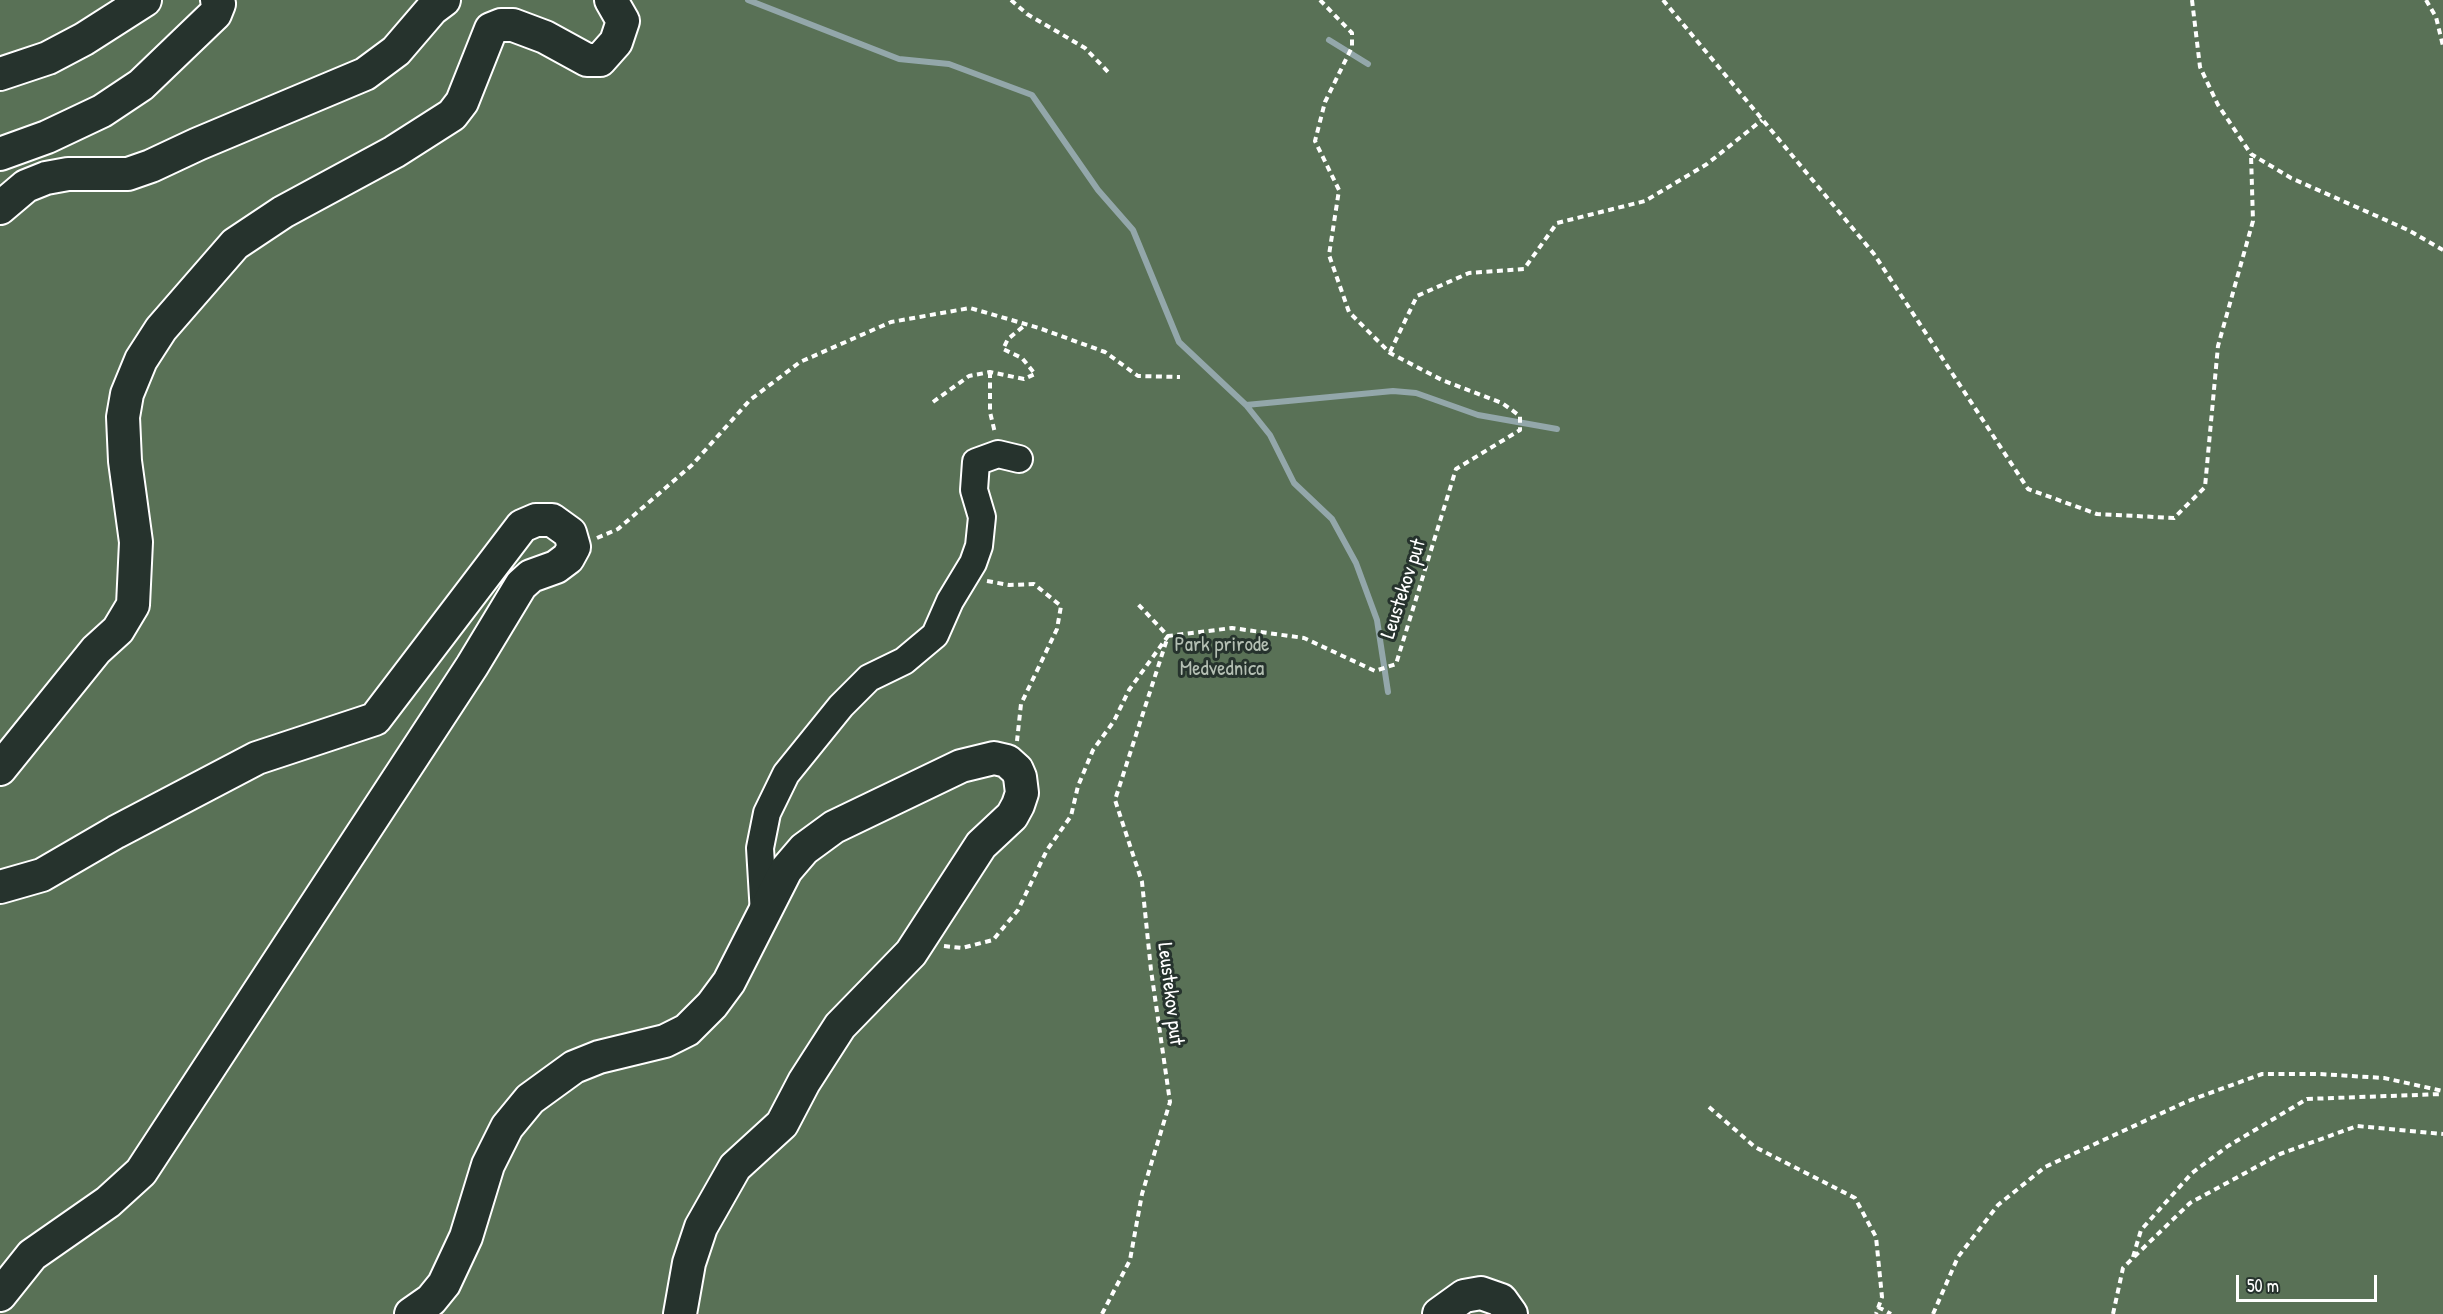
<!DOCTYPE html>
<html>
<head>
<meta charset="utf-8">
<style>
	body { margin:0 }
	#map { position:relative; width:2443px; height:1314px; overflow:hidden; background:#26332d; font-family:"Patrick Hand",sans-serif }
	canvas { display:block }
	.scale { position:absolute; left:2236px; top:1275px; width:141px; height:27px; box-sizing:border-box; border:3px solid #fff; border-top:0; padding-left:8px; font-size:18px; line-height:21px; white-space:nowrap; color:#fff; -webkit-text-stroke:4px #26332d; paint-order:stroke }
</style>
</head>
<body>
<div id="map">
<canvas width="2443" height="1314"></canvas>
<div class="scale">50 m</div>
</div>
<script>
const context = document.querySelector('canvas').getContext('2d');
context.lineJoin = 'round';
function fill(path, color) { context.fillStyle = color; context.fill(path, 'evenodd'); }
const toPath = rows => new Path2D(rows.map(r => 'M' + r).join(''));
function strokePath(path, color, width, dash) { context.strokeStyle = color; context.lineWidth = width; context.lineCap = dash ? 'butt' : 'round'; context.setLineDash(dash || []); context.stroke(path); }
function drawText(font, color, halo, rows, align = 'center') {
  context.font = font + ' "Patrick Hand",sans-serif'; context.lineWidth = 6; context.setLineDash([]); context.textBaseline = 'middle'; context.strokeStyle = halo; context.fillStyle = color; for (const [text, x, y, turn = 0] of rows) {
    context.save(); context.translate(x, y); context.rotate((+turn || 0) * Math.PI / 180); context.textAlign = isNaN(turn) ? turn : align; if (halo) context.strokeText(text, 0, 0); context.fillText(text, 0, 0); context.restore();
  }
}
fill(toPath([
	[0,0,2443,0,2443,1314,0,1314]
]), '#597156');
strokePath(toPath([
	[748,0,899,59,949,64,1032,95,1098,190,1133,230,1179,342,1246,405,1270,435,1294,483,1332,519,1356,563,1377,620,1388,692],
	[1329,40,1368,64],
	[1246,405,1393,391,1416,393,1478,415,1557,429]
]), '#93a7aa', 6);
const minor = toPath([
	[764,914,760,848,767,813,786,774,841,706,869,678,904,661,935,635,950,601,973,563,979,546,982,517,974,490,976,462,998,454,1019,459]
]);
const major = toPath([
	[0,74,48,58,84,39,145,0],
	[0,154,47,137,102,111,141,85,215,14,219,4,217,0],
	[0,208,26,186,46,178,68,174,128,174,151,166,198,144,365,74,396,51,432,9,444,0],
	[0,769,96,650,118,630,133,605,136,542,125,461,123,417,127,394,141,360,161,329,235,244,283,212,394,152,452,115,462,102,491,29,501,25,513,25,545,37,587,60,600,60,616,42,623,21,611,0],
	[0,887,42,875,116,832,257,758,375,719,522,526,536,520,552,520,570,533,574,547,568,558,556,567,531,576,521,585,472,666,141,1172,108,1202,32,1255,0,1295],
	[411,1314,431,1300,444,1284,466,1237,488,1165,507,1127,530,1099,574,1067,599,1057,665,1041,687,1030,712,1005,729,982,786,870,804,849,834,827,961,766,994,758,1007,761,1017,770,1020,777,1022,793,1018,805,1012,816,981,845,911,953,840,1026,804,1082,782,1124,735,1167,701,1227,689,1263,680,1314],
	[1439,1314,1464,1296,1481,1293,1501,1300,1511,1314]
]);
strokePath(minor, '#fff', 30);
strokePath(major, '#fff', 36);
strokePath(toPath([
	[1011,0,1027,14,1085,48,1110,74],
	[1663,0,1874,254,2028,489,2097,514,2174,518,2205,487,2218,346,2253,221,2251,154],
	[2192,0,2200,67,2218,105,2251,154,2291,178,2408,230,2443,250],
	[2426,0,2436,17,2443,46],
	[1390,352,1417,296,1469,273,1524,269,1557,223,1645,201,1707,164,1762,120],
	[990,372,990,412,995,433],
	[933,402,969,376,990,372,1024,379,1035,374,1022,358,1003,349,1008,339,1025,325],
	[597,538,618,529,692,465,750,400,800,362,891,322,970,308,1039,328,1105,352,1138,376,1180,377],
	[987,581,1009,585,1034,584,1061,606,1057,629,1021,704,1017,741],
	[944,946,962,948,993,940,1018,910,1047,850,1071,816,1078,786,1093,750,1114,721,1129,690,1168,636,1136,602],
	[1709,1107,1755,1147,1855,1198,1876,1237,1882,1297,1876,1314],
	[2133,1257,2141,1230,2192,1173,2228,1146,2307,1099,2443,1094],
	[1878,1307,1891,1314],
	[1102,1314,1130,1260,1142,1194,1170,1102,1151,970,1142,882,1115,800,1168,636,1232,628,1304,638,1375,671,1396,664,1456,469,1520,430,1520,416,1502,403,1442,380,1390,353,1349,312,1329,255,1339,190,1315,141,1325,102,1352,47,1352,33,1320,0],
	[1933,1314,1958,1257,1998,1205,2045,1167,2188,1101,2262,1074,2319,1074,2384,1078,2443,1091],
	[2113,1314,2123,1268,2133,1258,2190,1203,2280,1154,2357,1126,2443,1134]
]), '#fff', 4, [6, 4.5]);
strokePath(minor, '#26332d', 26);
strokePath(major, '#26332d', 32);
drawText('21px', '#fff', '#26332d', [
	["Leustekov put",1404,589,-72],
	["Leustekov put",1170,994,83]
]);
drawText('21px', '#b4bfb3', '#26332d', [
	["Park prirode",1222,645],
	["Medvednica",1222,669]
]);
</script>
</body>
</html>
